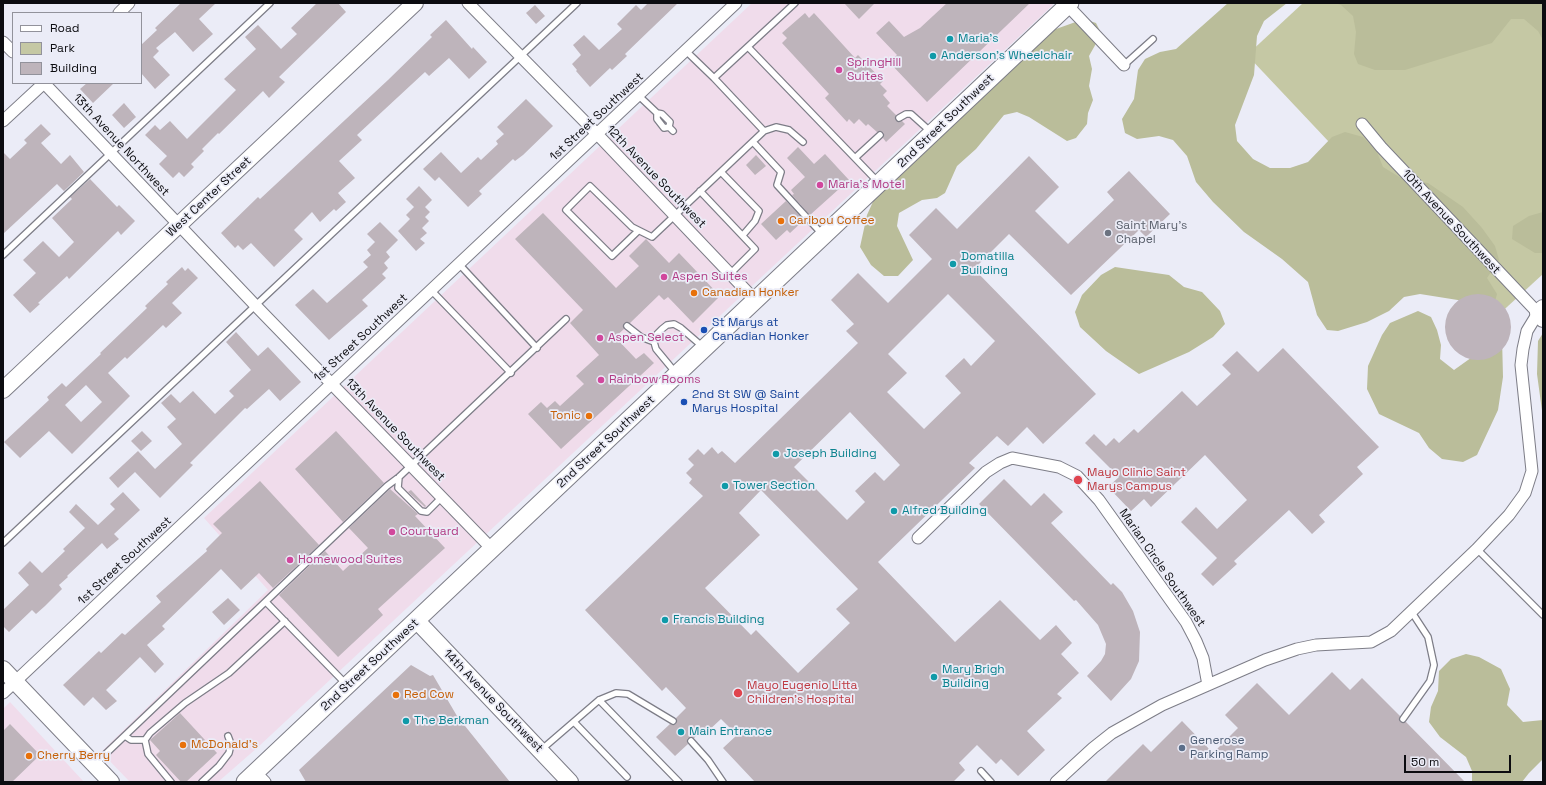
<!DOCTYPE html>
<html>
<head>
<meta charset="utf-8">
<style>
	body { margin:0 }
	#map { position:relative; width:1546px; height:785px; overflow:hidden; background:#ebecf7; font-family:"Space Grotesk",sans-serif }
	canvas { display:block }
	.frame { position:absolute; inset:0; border:4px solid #0c0c10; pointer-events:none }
	.legend { position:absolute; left:12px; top:12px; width:130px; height:72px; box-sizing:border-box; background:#ebecf7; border:1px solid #92929b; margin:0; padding:5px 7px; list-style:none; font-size:12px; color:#0c0c10 }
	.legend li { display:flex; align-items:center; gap:8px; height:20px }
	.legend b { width:20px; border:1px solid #92929b }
	.scale { position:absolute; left:1404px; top:755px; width:107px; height:18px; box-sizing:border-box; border:2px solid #0c0c10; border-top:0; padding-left:5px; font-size:12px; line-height:14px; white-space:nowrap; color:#0c0c10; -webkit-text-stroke:3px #ebecf7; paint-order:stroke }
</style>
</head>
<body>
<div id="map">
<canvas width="1546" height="785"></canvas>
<div class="frame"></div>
<ul class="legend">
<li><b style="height:5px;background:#fff"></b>Road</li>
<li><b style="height:11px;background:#c5c8a4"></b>Park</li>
<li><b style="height:11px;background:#beb4bb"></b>Building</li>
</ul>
<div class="scale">50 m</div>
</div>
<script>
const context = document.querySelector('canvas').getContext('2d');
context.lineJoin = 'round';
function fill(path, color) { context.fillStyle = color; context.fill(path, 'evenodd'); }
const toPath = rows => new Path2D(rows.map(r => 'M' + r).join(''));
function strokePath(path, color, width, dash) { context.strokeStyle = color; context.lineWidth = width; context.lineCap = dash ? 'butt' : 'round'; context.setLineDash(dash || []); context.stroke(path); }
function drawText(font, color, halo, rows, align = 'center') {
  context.font = font + ' "Space Grotesk",sans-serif'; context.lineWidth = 3.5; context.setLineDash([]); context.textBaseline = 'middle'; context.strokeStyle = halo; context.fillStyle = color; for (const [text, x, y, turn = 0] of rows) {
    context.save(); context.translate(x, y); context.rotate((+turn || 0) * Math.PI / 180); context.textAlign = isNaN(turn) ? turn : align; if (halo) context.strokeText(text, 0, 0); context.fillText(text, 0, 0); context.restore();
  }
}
fill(toPath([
	[752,3,1052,3,1053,5,257,748,218,782,130,782,101,752,268,590,204,518],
	[10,702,84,782,3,782,3,709]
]), '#f0dceb');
fill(toPath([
	[1303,3,1543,3,1543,274,1495,318,1247,55]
]), '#c5c8a4');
fill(toPath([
	[1228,3,1287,3,1264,21,1257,36,1254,75,1235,125,1237,141,1253,159,1270,168,1290,168,1308,162,1332,137,1345,132,1363,137,1377,152,1383,167,1401,178,1428,183,1463,207,1482,228,1495,246,1499,260,1487,278,1497,294,1494,305,1482,309,1484,295,1464,301,1420,294,1404,297,1389,311,1367,322,1338,331,1327,330,1317,315,1308,282,1282,259,1244,232,1213,202,1196,182,1187,156,1173,140,1159,136,1137,139,1125,133,1122,119,1134,99,1138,70,1145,59,1160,52,1176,49],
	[1335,3,1543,3,1543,40,1538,31,1524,19,1511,19,1492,43,1405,70,1375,70,1358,64,1354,54,1356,32,1353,16,1341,5],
	[1084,19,1096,23,1100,31,1098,40,1089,56,1092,69,1089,86,1093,100,1088,113,1087,124,1076,138,1067,141,1029,117,1017,112,1004,115,976,149,957,166,945,193,937,198,922,200,899,213,897,226,913,260,898,276,884,276,871,265,860,247,867,215,876,195,980,75,1008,52,1042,34],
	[1543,212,1543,253,1535,253,1512,239,1513,226,1529,216],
	[1115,267,1169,275,1184,287,1202,292,1220,311,1225,324,1213,337,1189,352,1139,374,1106,351,1080,327,1075,312,1082,295,1101,275],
	[1418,311,1431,317,1437,330,1441,345,1440,359,1454,370,1475,355,1489,334,1502,337,1503,377,1498,410,1477,455,1463,462,1442,459,1429,448,1419,433,1379,414,1367,389,1368,366,1382,335,1390,323],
	[1543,333,1543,418,1537,374,1538,341],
	[1466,654,1479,657,1501,669,1510,689,1507,705,1523,722,1543,720,1543,759,1529,773,1522,782,1472,782,1472,771,1466,757,1440,737,1429,722,1431,707,1438,691,1439,671,1451,659]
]), '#babd9a');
fill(toPath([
	[181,3,216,3,199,19,213,34,193,52,175,32,156,48,159,51,153,57,170,75,155,89,141,73,141,45,157,30,155,28],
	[317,3,338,3,346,12,279,77,285,82,269,98,263,91,219,134,218,133,202,149,204,151,191,164,194,167,184,177,179,172,173,178,159,164,167,156,145,135,155,125,160,130,170,121,187,139,236,90,224,79,256,49,245,37,258,25,281,49,297,34,291,28],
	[648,3,678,3,625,54,627,56,612,70,610,68,590,87,576,71,577,70,572,64,581,55,573,45,584,35,599,50,622,29,617,24,636,5,641,10],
	[844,3,875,3,859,19],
	[947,3,1030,3,927,102,889,62,897,55,876,33,889,21,904,37,920,28],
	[535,5,545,16,536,24,526,13],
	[805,13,809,18,814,13,855,58,858,55,883,81,880,84,887,91,883,95,890,103,887,106,896,115,896,120,902,121,905,124,886,142,883,138,884,134,883,132,877,132,868,124,866,126,859,119,854,124,849,119,847,122,825,98,829,94,782,43,787,38,782,33],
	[446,20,472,49,473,47,487,62,469,79,449,58,429,76,425,72,357,135,362,140,339,161,355,178,338,193,346,202,336,211,334,209,320,222,312,212,294,230,303,239,274,267,251,243,243,250,238,245,235,248,221,233,258,197,260,199,388,80,432,37,430,35],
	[87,83,114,83,93,103,80,89],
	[526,99,553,126,523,155,515,161,513,159,479,191,482,194,468,207,439,177,435,181,423,169,441,152,461,173,478,157,481,160,498,144,496,141,504,134,497,127],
	[124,103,136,117,124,128,112,115],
	[41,124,51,134,41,143,61,164,70,155,84,172,64,191,57,184,3,234,3,152,10,159,27,143,24,140],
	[798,147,814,164,825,154,849,180,810,215,792,195,794,194,791,190,805,177,787,158],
	[756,155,766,166,755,175,746,165],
	[1029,156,1059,187,1035,211,1068,244,1114,200,1107,192,1129,171,1170,214,1146,237,1139,230,1071,295,1009,234,974,269,1096,394,1043,444,1027,427,1008,446,997,436,969,463,975,468,878,562,955,642,1000,600,1040,640,1056,625,1072,643,1061,654,1079,673,1057,694,1062,698,1027,731,1045,750,1018,776,1001,759,996,764,977,745,959,763,965,770,953,782,755,782,723,748,737,735,721,719,708,731,705,728,694,738,688,738,687,740,688,744,675,756,656,737,670,724,673,725,676,723,676,718,686,708,666,687,662,691,585,610,703,496,689,483,692,479,686,473,694,465,688,459,698,449,704,455,712,447,718,454,722,451,735,463,858,343,846,331,854,324,831,300,858,273,888,303,932,259,909,235,936,208,957,229],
	[948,294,995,341,971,366,964,358,945,376,961,393,924,429,887,392,907,373,888,354],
	[850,412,900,465,884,481,875,472,855,491,865,502,847,520,794,467],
	[761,490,858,589,836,609,850,623,798,673,756,630,751,635,705,588,760,535,739,513],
	[90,179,117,207,119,205,135,221,121,235,118,231,69,279,67,276,38,303,40,304,30,313,13,295,36,273,23,260,43,241,59,257,74,242,52,218,72,199,70,197],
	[419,186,432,200,425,207,430,212,425,217,429,221,422,228,427,233,420,239,425,243,416,251,398,231,410,219,406,215,414,207,406,199],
	[786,201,804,220,790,233,787,230,776,240,761,224],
	[543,213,616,288,639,266,629,256,646,239,669,263,679,253,720,296,693,323,668,297,664,300,659,295,630,323,624,323,624,329,615,337,636,359,644,353,654,363,561,449,528,414,541,402,547,408,555,401,560,406,584,384,576,376,599,355,570,323,583,310,515,239],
	[380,222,398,240,386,252,390,257,384,263,388,268,382,274,386,278,362,300,368,306,329,340,295,305,313,289,327,303,368,267,363,262,371,255,367,250,375,242,367,234],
	[182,267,185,271,188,268,198,278,172,303,182,313,166,328,163,325,127,359,125,357,108,373,130,396,72,454,49,431,20,458,4,442,49,400,47,397,62,383,66,387,101,354,100,353,147,308,145,306,168,284,166,282],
	[86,385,102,402,81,422,65,405],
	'1445 327a33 33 0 1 1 66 0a33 33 0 1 1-66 0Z',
	[236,332,258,356,268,347,301,382,280,401,269,389,247,409,245,408,190,463,193,465,160,498,135,472,118,488,109,478,138,451,155,469,182,444,167,427,176,419,161,403,171,394,180,403,193,391,215,414,234,396,229,391,251,370,226,342],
	[1283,348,1379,447,1357,467,1363,474,1319,515,1325,522,1312,534,1289,510,1234,561,1237,564,1213,586,1201,574,1217,558,1181,522,1196,507,1217,529,1247,500,1205,455,1151,507,1144,499,1131,511,1108,487,1119,477,1085,443,1094,434,1106,446,1114,438,1119,443,1134,429,1138,433,1182,391,1197,406,1231,374,1222,365,1237,351,1258,372],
	[142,431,152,441,141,451,131,441],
	[336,431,384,483,343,522,295,469],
	[1004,479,1031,506,1044,493,1063,512,1051,523,1111,585,1113,583,1122,592,1133,611,1140,632,1139,661,1131,679,1111,701,1087,676,1101,661,1105,654,1106,644,1098,625,1076,600,1074,601,979,504],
	[260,481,319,545,273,588,259,573,241,590,221,569,162,626,165,629,147,645,164,664,155,673,140,657,106,690,117,701,106,710,93,697,84,706,63,685,99,651,101,653,122,633,125,635,161,602,156,596,207,551,206,549,222,533,213,524],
	[390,489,418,514,415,516,445,548,378,609,383,615,338,657,279,595,325,551,343,571,368,548,349,528],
	[411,490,426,506,425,507,408,492],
	[123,492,140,510,114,534,119,539,107,549,102,543,67,576,68,577,59,585,62,589,45,606,36,614,32,610,9,632,3,626,3,610,29,585,18,573,30,561,42,573,65,551,63,549,85,528,69,512,76,504,98,525,115,509,110,504],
	[228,598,240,610,224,625,212,612],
	[411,665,430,676,433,675,457,716,510,782,306,782,299,770],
	[1332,672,1350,690,1362,678,1400,716,1400,722,1406,722,1465,782,1105,782,1143,744,1151,752,1182,721,1213,753,1238,728,1225,715,1257,683,1289,715],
	[180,713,217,753,186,782,181,782,156,755,160,751,150,740],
	[10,724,40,755,12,782,3,782,3,731]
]), '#beb4bb');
const lane = toPath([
	[748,47,878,182],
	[686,51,714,78],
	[1124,65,1153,39],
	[639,96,657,113,657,119,664,128,669,127,673,131],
	[657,113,662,114,670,122,669,127],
	[899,118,906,114,911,114,931,132],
	[764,131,776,127,789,130,803,142],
	[753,142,781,172,777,185,822,234],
	[855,158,880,135],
	[721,172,759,211,755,221,743,235],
	[700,191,755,249,730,274],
	[638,231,612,256,566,210,590,186,632,227,652,237,764,131,714,78,795,3],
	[3,255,270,3],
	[459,264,537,348],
	[431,290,511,373],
	[627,326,641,337,654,342],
	[675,372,656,349,654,342,657,334,662,329,667,325,674,324,681,328,703,347],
	[399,477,398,488,421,511,427,512,442,497],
	[3,543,577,3],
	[1477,549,1543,615],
	[266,602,346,684],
	[599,700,679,782],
	[1403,719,1430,681,1434,665,1428,637,1411,611],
	[574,722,627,777],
	[125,736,131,740,145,740],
	[691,741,708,760,723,782],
	[541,750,599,700,616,693,628,694,673,721],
	[95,764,387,486,399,477,566,319],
	[981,771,991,782],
	[171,782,148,754,145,740,150,733,185,703,229,673,285,621],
	[202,782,219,766,229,753,231,744,228,736]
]);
const street = toPath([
	[468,3,598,135,756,301],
	[1068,6,1124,65],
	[119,13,129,3],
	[3,42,13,52],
	[44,83,255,305,493,550],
	[3,121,44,83],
	[918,538,986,472,1000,463,1012,458,1059,467,1077,476,1099,500,1186,622,1196,641,1203,658,1208,685],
	[3,693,736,3],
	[255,772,265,782],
	[1056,782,1093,748,1112,733,1162,705,1265,660,1297,649,1316,645,1371,642,1391,631,1477,549,1509,515,1525,493,1532,471,1521,365,1523,349,1527,331,1538,313,1381,147,1362,124]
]);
const secondary = toPath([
	[1543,308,1538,313,1543,319],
	[3,390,415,3],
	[417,621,570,782],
	[3,669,111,782]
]);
const primary = toPath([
	[245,782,1070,3]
]);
strokePath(lane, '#7d7d87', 8);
strokePath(street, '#7d7d87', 13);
strokePath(secondary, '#7d7d87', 18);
strokePath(primary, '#7d7d87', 19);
strokePath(lane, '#fff', 5.5);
strokePath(street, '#fff', 11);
strokePath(secondary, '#fff', 16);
strokePath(primary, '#fff', 17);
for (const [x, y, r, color] of [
	[950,39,4,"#0f9aa8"],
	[933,56,4,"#0f9aa8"],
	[839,70,4,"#d1479c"],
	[820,185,4,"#d1479c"],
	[781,221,4,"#e8710a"],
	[1108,233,4,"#6b7280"],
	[953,264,4,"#0f9aa8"],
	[664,277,4,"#d1479c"],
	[694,293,4,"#e8710a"],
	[704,330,4,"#1a4fb4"],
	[600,338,4,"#d1479c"],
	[601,380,4,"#d1479c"],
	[684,402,4,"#1a4fb4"],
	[589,416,4,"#e8710a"],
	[776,454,4,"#0f9aa8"],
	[1078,480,5,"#e0444e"],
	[725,486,4,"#0f9aa8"],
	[894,511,4,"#0f9aa8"],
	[392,532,4,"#d1479c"],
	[290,560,4,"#d1479c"],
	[665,620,4,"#0f9aa8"],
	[934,677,4,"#0f9aa8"],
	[738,693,5,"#e0444e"],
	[396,695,4,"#e8710a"],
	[406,721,4,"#0f9aa8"],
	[681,732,4,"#0f9aa8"],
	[183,745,4,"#e8710a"],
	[1182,748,4,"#5c6f8a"],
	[29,756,4,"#e8710a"]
]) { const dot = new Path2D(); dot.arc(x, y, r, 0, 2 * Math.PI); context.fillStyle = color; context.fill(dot); strokePath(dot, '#ebecf7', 1.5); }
drawText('12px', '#0d838f', '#ebecf7', [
	["Maria's",958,39],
	["Anderson's Wheelchair",941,56],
	["Domatilla",961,257],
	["Building",961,271],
	["Joseph Building",784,454],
	["Tower Section",733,486],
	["Alfred Building",902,511],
	["Francis Building",673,620],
	["Mary Brigh",942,670],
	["Building",942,684],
	["The Berkman",414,721],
	["Main Entrance",689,732]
], 'left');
drawText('12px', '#b23c85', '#ebecf7', [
	["SpringHill",847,63],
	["Suites",847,77],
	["Maria's Motel",828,185],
	["Aspen Suites",672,277],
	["Aspen Select",608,338],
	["Rainbow Rooms",609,380],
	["Courtyard",400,532],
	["Homewood Suites",298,560]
], 'left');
drawText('12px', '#0c0c10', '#ebecf7', [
	["1st Street Southwest",597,117,-43],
	["2nd Street Southwest",946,121,-44],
	["13th Avenue Northwest",121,145,47],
	["12th Avenue Southwest",656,177,46],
	["West Center Street",209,197,-43],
	["10th Avenue Southwest",1451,222,47],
	["1st Street Southwest",361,338,-43],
	["13th Avenue Southwest",395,430,46],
	["2nd Street Southwest",606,442,-43],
	["1st Street Southwest",125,561,-43],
	["Marian Circle Southwest",1162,568,55],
	["2nd Street Southwest",370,665,-43],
	["14th Avenue Southwest",493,701,46]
]);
drawText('12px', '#c56008', '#ebecf7', [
	["Caribou Coffee",789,221],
	["Canadian Honker",702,293],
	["Tonic",581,416,"right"],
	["Red Cow",404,695],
	["McDonald's",191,745],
	["Cherry Berry",37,756]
], 'left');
drawText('12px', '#5b616d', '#ebecf7', [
	["Saint Mary's",1116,226],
	["Chapel",1116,240]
], 'left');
drawText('12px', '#164399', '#ebecf7', [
	["St Marys at",712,323],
	["Canadian Honker",712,337],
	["2nd St SW @ Saint",692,395],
	["Marys Hospital",692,409]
], 'left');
drawText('12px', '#be3a42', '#ebecf7', [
	["Mayo Clinic Saint",1087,473],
	["Marys Campus",1087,487],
	["Mayo Eugenio Litta",747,686],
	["Children's Hospital",747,700]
], 'left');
drawText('12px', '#4e5e75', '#ebecf7', [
	["Generose",1190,741],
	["Parking Ramp",1190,755]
], 'left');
</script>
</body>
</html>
